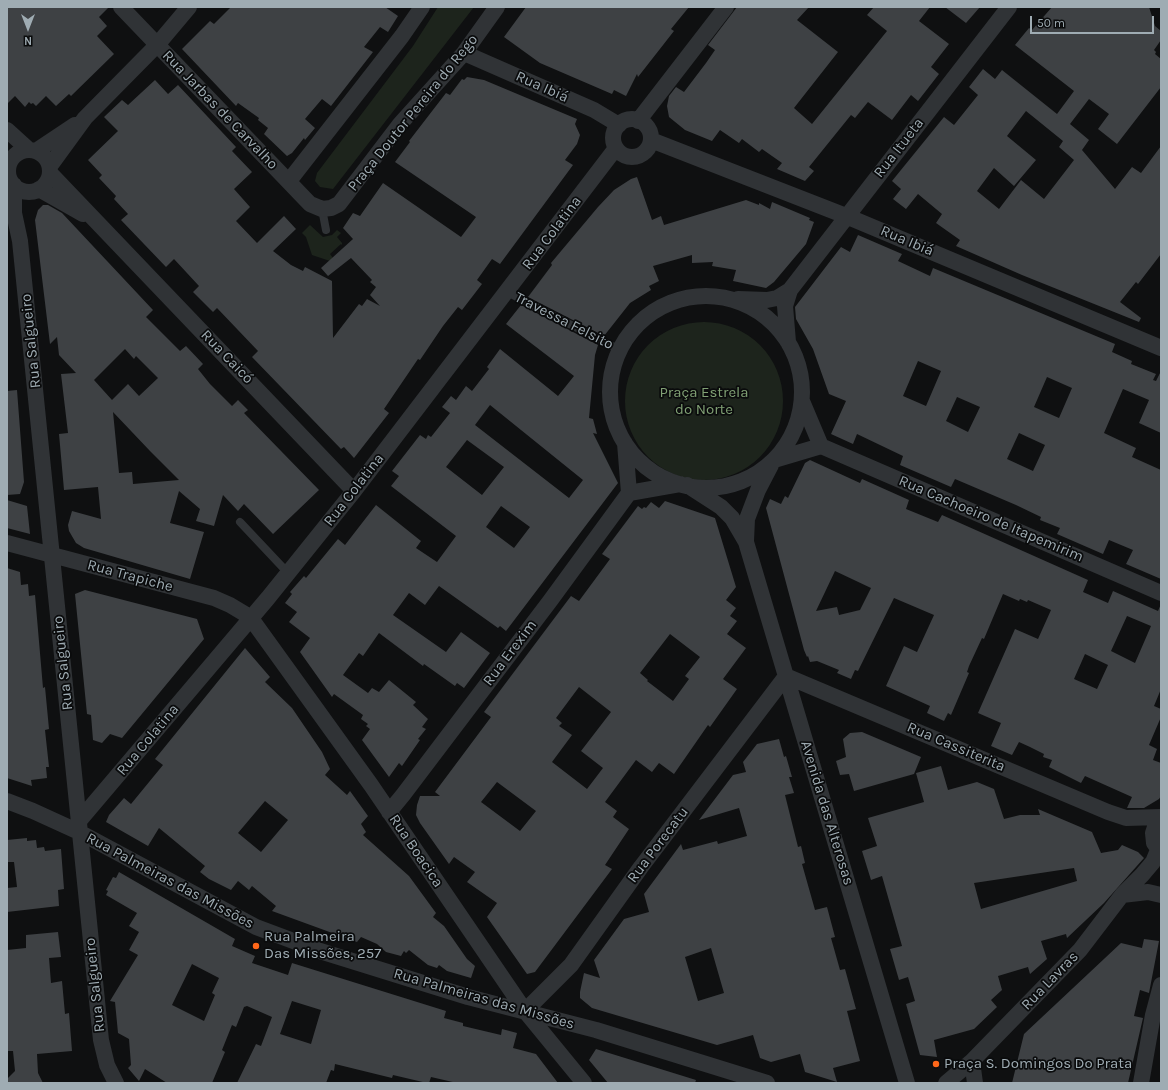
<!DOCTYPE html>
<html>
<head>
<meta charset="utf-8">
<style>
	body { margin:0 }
	#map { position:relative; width:1168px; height:1090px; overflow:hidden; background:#0f1011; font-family:Karla,sans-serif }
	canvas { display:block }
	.frame { position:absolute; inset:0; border:8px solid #9facb3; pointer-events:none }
	.north { position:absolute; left:8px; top:8px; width:40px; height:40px; -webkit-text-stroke:3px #0a0b0c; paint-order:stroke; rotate:180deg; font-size:11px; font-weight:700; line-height:16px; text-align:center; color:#9facb3 }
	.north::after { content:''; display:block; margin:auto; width:14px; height:18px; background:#9facb3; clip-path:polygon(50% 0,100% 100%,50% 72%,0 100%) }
	.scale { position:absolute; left:1030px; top:16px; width:124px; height:18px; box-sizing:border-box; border:2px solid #9facb3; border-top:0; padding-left:5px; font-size:12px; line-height:14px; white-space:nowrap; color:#9facb3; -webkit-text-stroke:3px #0a0b0c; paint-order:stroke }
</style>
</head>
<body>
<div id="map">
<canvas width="1168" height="1090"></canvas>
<div class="frame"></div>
<div class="north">N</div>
<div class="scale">50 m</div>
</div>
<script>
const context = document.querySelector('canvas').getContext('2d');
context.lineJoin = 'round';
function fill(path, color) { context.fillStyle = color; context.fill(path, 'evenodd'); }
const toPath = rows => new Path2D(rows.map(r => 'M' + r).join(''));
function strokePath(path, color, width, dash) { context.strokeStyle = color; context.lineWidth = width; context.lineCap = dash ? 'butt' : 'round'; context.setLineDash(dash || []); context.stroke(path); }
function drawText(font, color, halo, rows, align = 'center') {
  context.font = font + ' Karla,sans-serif'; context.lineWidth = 3.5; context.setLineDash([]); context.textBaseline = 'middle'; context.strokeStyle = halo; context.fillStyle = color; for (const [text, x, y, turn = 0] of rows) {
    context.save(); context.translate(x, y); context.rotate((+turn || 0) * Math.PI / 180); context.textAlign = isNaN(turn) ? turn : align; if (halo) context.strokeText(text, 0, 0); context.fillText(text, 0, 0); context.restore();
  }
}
fill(toPath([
	[438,7,474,7,333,189,320,187,315,181,317,173,413,46],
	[310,225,323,237,332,235,337,230,341,233,337,237,342,243,342,245,341,244,330,254,333,258,330,261,312,255,306,237,302,233],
	'625 401a79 79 0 1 1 158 0a79 79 0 1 1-158 0Z'
]), '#1d241c');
fill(toPath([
	[7,7,109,7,99,17,107,26,97,36,114,54,71,96,69,94,56,106,46,96,36,106,33,103,31,104,29,102,25,107,15,96,7,104],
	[231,7,385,7,398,16,388,32,380,27,364,47,373,52,331,106,322,99,305,119,315,128,305,140,304,138,292,153,287,156,264,134,268,128,258,120,259,118,238,103,236,106,182,49,210,21,214,24],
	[526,7,689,7,671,29,674,31,638,77,637,74,626,96,614,90,612,94,540,63,504,37],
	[737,7,809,7,797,20,838,52,794,108,812,124,887,31,867,15,874,7,930,7,919,21,949,44,931,67,939,74,918,101,911,95,892,120,868,102,855,118,851,115,809,167,814,171,805,181,777,169,782,163,762,149,759,152,742,139,739,143,720,130,712,141,685,130,669,117,667,106,669,96,676,87,684,92,706,63,715,50,708,45],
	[945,7,980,7,966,23],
	[1052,7,1149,7,1155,26,1161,31,1161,40,1154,50,1156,52,1155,54,1161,59,1161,87,1117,144,1098,129,1109,114,1089,99,1070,124,1089,140,1082,150,1115,189,1132,167,1141,173,1161,146,1161,254,1138,284,1136,282,1120,302,1141,318,1139,322,1022,275,956,246,960,240,936,223,942,214,918,194,906,209,893,199,901,189,892,181,944,117,954,125,978,95,969,87,983,69,995,79,1002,70,1057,114,1074,91,1015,45,1029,28,1032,30],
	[1026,111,1063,141,1059,147,1074,160,1044,199,1021,180,999,209,977,191,994,168,1014,186,1036,160,1007,136],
	[467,77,484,80,577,119,575,124,580,135,577,144,565,160,573,165,500,264,492,259,477,280,482,284,462,310,458,307,443,326,420,360,418,359,384,409,389,413,354,458,344,447,341,449,252,357,258,351,217,308,213,312,193,292,199,286,174,259,166,267,121,220,128,214,114,199,116,196,99,178,102,175,88,160,118,131,104,117,122,100,128,105,155,80,168,94,178,85,236,147,232,151,252,172,234,189,250,207,236,221,257,243,284,216,296,229,273,251,291,265,303,271,305,267,332,281,333,338,359,304,362,306,367,299,380,306,370,295,376,287,370,282,372,280,351,258,328,276,321,268,353,239,343,228,353,213,360,216,383,183,461,237,476,217,395,162,410,142,409,141,446,93,450,95,462,79,464,80],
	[637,177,652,220,661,216,664,225,746,200,759,205,759,203,770,209,772,202,810,218,809,220,814,222,806,244,774,282,766,288,733,281,736,270,712,266,713,262,692,263,692,255,653,266,659,281,649,286,651,290,630,303,604,336,528,297,552,265,551,263,598,207,614,190,631,179],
	[43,205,48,205,62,213,153,310,146,317,180,351,186,346,203,364,198,369,210,384,232,406,238,400,248,410,244,413,319,490,273,534,244,504,238,511,223,495,214,526,196,521,200,509,179,491,170,523,204,532,190,579,84,548,76,543,69,531,68,525,72,511,101,519,98,487,64,490,59,434,68,433,61,374,76,373,59,355,57,337,50,344,35,220,38,210],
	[125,349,134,359,136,356,158,378,139,396,128,384,112,400,94,380],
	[113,412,150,451,179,480,133,484,132,472,119,473],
	[858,235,902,254,898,261,930,276,933,268,1115,344,1112,352,1132,361,1131,364,1156,374,1153,380,1156,381,1161,371,1161,433,1139,423,1149,400,1123,389,1104,433,1136,448,1132,457,1161,470,1161,579,1126,564,1133,550,1109,540,1103,554,1057,534,1060,528,1040,520,1041,517,1016,505,955,479,951,487,900,465,903,456,857,434,853,444,831,434,846,401,829,394,813,349,796,319,795,307,841,247,850,252],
	[918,361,941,371,926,406,903,396],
	[1047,377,1072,388,1059,418,1034,407],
	[957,397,980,407,968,432,946,421],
	[1019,433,1045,445,1033,471,1007,459],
	[521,305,598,345,595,355,589,418,593,419,597,434,593,433,618,483,506,631,500,626,498,628,439,586,425,605,409,593,393,615,446,652,461,632,490,653,464,688,457,683,455,686,424,664,423,666,379,633,363,656,359,653,343,675,368,693,372,688,379,692,389,680,416,702,413,705,428,719,422,727,426,729,418,739,420,740,402,766,399,763,389,777,362,740,370,729,366,726,368,724,361,719,363,715,334,694,332,697,300,652,310,638,289,622,297,612,285,603,292,594,290,592,304,576,306,578,338,539,345,545,376,505,421,541,416,548,437,562,456,536,391,486,399,476,392,471,420,435,426,439,428,435,431,437,450,413,442,407,451,396,456,400,466,386,472,391,489,369,487,367,500,349,558,396,574,376,506,324],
	[490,405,583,480,569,498,475,425],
	[467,440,504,467,482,495,446,467],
	[501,506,530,527,514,548,486,527],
	[17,390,24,482,20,494,7,495,7,391],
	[810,460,860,483,862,479,909,500,906,509,938,522,942,515,1088,580,1083,592,1108,603,1113,591,1158,611,1161,604,1161,689,1154,706,1161,709,1161,717,1149,745,1157,749,1153,760,1161,763,1161,796,1159,799,1144,808,1127,808,1132,797,1085,776,1081,783,1049,767,1052,760,1043,757,1044,754,1030,747,1019,742,1012,755,991,746,1001,723,978,713,1015,629,1038,639,1051,610,1028,600,1027,602,1020,599,1019,601,1003,594,984,639,982,638,969,666,967,672,969,673,951,715,948,713,944,721,927,713,930,706,886,686,904,646,917,652,934,615,894,598,858,671,855,670,851,679,837,673,839,670,817,661,810,662,808,656,807,657,804,650,766,508,770,499,781,504,785,496,788,498,805,463],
	[835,571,871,588,860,610,839,615,837,607,816,611],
	[1127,616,1151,626,1135,663,1111,651],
	[1085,654,1108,665,1097,689,1074,679],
	[7,500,27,506,30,534,7,528],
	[665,501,715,518,736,587,726,600,736,608,730,616,737,621,727,634,746,648,723,679,737,689,710,727,708,725,674,774,659,763,652,772,636,760,605,802,617,811,613,817,629,829,605,865,612,869,535,972,527,974,487,917,497,903,467,882,475,872,454,857,449,864,420,823,416,815,417,805,420,796,440,796,435,792,491,717,484,712,571,596,579,601,610,559,602,554,638,506,642,509,644,507,646,508,651,502,659,508],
	[670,634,700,657,685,676,689,679,673,701,647,681,648,680,640,673],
	[579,687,611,712,581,751,603,768,587,789,552,762,572,735,559,726,562,723,556,718],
	[497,782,536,811,520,831,481,802],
	[7,568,20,572,21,585,28,584,29,596,35,595,43,688,45,687,49,729,45,730,49,767,46,767,47,778,31,780,32,786,7,778],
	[85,590,197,619,204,639,122,738,110,734,102,743,93,740,91,715,87,714,75,594],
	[245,648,270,677,265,682,292,708,322,752,330,769,325,775,347,795,350,791,368,816,361,824,366,832,363,835,409,876,436,913,433,917,444,926,467,959,475,966,471,978,447,971,439,965,437,968,428,965,409,950,406,953,404,951,401,956,386,952,377,944,361,937,357,942,272,911,276,906,252,886,249,890,238,881,231,890,209,879,200,872,205,866,159,828,148,846,106,822,109,815,124,798,131,804,163,765,155,759],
	[265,801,288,820,261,852,238,833],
	[862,732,921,757,914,774,854,791,849,774,840,775,836,761,846,757,843,739,850,733],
	[779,739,784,757,786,756,792,777,789,777,794,793,785,795,798,847,801,846,805,863,802,864,815,910,827,907,835,937,831,938,840,970,845,969,856,1009,847,1011,860,1061,833,1068,837,1082,805,1072,800,1054,771,1062,760,1058,753,1035,717,1045,592,1008,580,998,580,992,584,973,600,978,594,960,624,919,649,912,644,894,681,844,683,850,717,841,718,844,747,836,739,808,699,820,733,775,746,772,743,762,757,744],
	[711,948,724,993,698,1001,685,957],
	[941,766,948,790,977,782,994,789,1004,819,1020,815,1040,815,1038,809,1092,832,1101,853,1118,850,1122,845,1138,852,1144,858,1104,903,1067,938,1066,934,1041,941,1047,959,1030,974,1028,967,998,976,1002,990,991,1000,997,1007,974,1029,934,1040,937,1057,920,1055,906,1004,915,1001,908,977,899,980,890,949,902,946,882,876,871,880,862,851,877,846,868,818,924,802,916,773],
	[1074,868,1077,881,981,909,974,883],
	[27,838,27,841,36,840,37,848,44,847,45,851,61,849,64,889,58,890,59,906,7,912,7,888,17,887,14,862,7,862,7,840],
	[119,872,235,939,232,946,255,956,252,963,288,975,292,963,446,1011,444,1018,463,1023,463,1026,501,1035,502,1029,517,1033,513,1048,536,1054,558,1083,457,1083,431,1077,429,1083,427,1083,393,1075,392,1078,335,1064,334,1071,331,1070,326,1083,237,1083,256,1044,261,1046,272,1017,247,1006,244,1007,236,1027,232,1025,222,1050,225,1052,212,1083,167,1083,145,1069,139,1081,128,1068,131,1065,129,1039,118,1033,115,1002,110,1001,138,955,129,950,139,932,129,926,137,913,106,895,108,891,106,890,113,877,116,878],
	[192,964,219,978,212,993,215,995,204,1021,172,1005],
	[292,1001,321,1010,311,1044,280,1034],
	[58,932,61,957,49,958,51,983,62,981,65,1014,69,1013,72,1051,37,1054,38,1073,43,1083,7,1083,7,1079,15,1071,13,1051,7,1051,7,950,26,948,26,935],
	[1144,939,1159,941,1149,993,1140,990,1134,1016,1143,1018,1128,1083,1012,1083,1024,1034,1121,943,1142,948],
	[596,1049,696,1080,695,1083,608,1083,589,1060]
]), '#3e4144');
strokePath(toPath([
	[322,209,326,230],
	[507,292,620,350],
	[240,522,288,573]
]), '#303336', 8);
strokePath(toPath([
	[121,7,310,204,322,209,331,208,339,204,400,124,464,53,497,7],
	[464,53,594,110,619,125],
	'613 138a19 19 0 1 1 38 0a19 19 0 1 1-38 0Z',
	[638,121,726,7],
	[7,130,29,150],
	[651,140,846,216,1161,348],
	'8 171a21 21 0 1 1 42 0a21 21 0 1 1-42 0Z',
	[36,151,75,125],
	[50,166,85,118,157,45,189,7],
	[50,173,354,491],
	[289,181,402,36,422,7],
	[14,185,14,213,20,241,101,1040,107,1065,116,1083],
	[39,189,83,214],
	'610 392a96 96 0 1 1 192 0a96 96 0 1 1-192 0Z',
	[738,299,767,300,777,298,790,290],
	[788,342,785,306,790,290,1009,7],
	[802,401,821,446],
	[625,443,629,493],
	[774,460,821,446,1161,593],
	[687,485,721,507,732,518,746,542,907,1083],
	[746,541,747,519,758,490,771,465],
	[7,543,214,598,230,605,250,617,371,785,525,1011,584,1083],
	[7,801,33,811,79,832,256,927,320,951,468,997,596,1030,767,1083],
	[389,812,403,795,550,601,629,493,680,484],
	[1161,818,1156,824,1153,833,1154,843,1161,853],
	[79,821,268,598,354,491,616,148],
	[1122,895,1148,892,1161,895],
	[525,1011,571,965,641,867,786,676,1108,812,1126,818,1161,817],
	[972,1061,975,1083],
	[946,1083,972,1061,1080,950,1122,895,1142,875,1153,862,1158,850],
	[1141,1083,1153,1015,1161,985]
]), '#303336', 16);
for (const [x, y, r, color] of [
	[256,946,4,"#ff6719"],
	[936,1064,4,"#ff6719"]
]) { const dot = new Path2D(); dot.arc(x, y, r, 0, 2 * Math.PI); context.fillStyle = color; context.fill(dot); strokePath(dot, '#0a0b0c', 1.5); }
drawText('15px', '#9facb3', '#0a0b0c', [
	["Rua Ibiá",542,87,24],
	["Rua Jarbas de Carvalho",220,110,46],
	["Praça Doutor Pereira do Rego",413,113,-51],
	["Rua Itueta",899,148,-52],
	["Rua Colatina",552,233,-53],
	["Rua Ibiá",907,241,23],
	["Travessa Felsito",564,321,27],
	["Rua Salgueiro",31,341,-96],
	["Rua Caicó",227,357,46],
	["Rua Colatina",354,490,-52],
	["Rua Cachoeiro de Itapemirim",991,519,23],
	["Rua Trapiche",130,576,15],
	["Rua Erexim",510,653,-53],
	["Rua Salgueiro",63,663,-96],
	["Rua Colatina",148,740,-50],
	["Rua Cassiterita",956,747,23],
	["Avenida das Alterosas",827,813,73],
	["Rua Porecatu",658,845,-53],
	["Rua Boacica",416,851,56],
	["Rua Palmeiras das Missões",170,881,28],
	["Rua Lavras",1050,981,-46],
	["Rua Salgueiro",95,985,-96],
	["Rua Palmeiras das Missões",484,999,16]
]);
drawText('15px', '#80a074', '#0a0b0c', [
	["Praça Estrela",704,393],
	["do Norte",704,410]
]);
drawText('15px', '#9facb3', '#0a0b0c', [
	["Rua Palmeira",264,937],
	["Das Missões, 257",264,954],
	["Praça S. Domingos Do Prata",944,1064]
], 'left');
</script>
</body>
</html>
